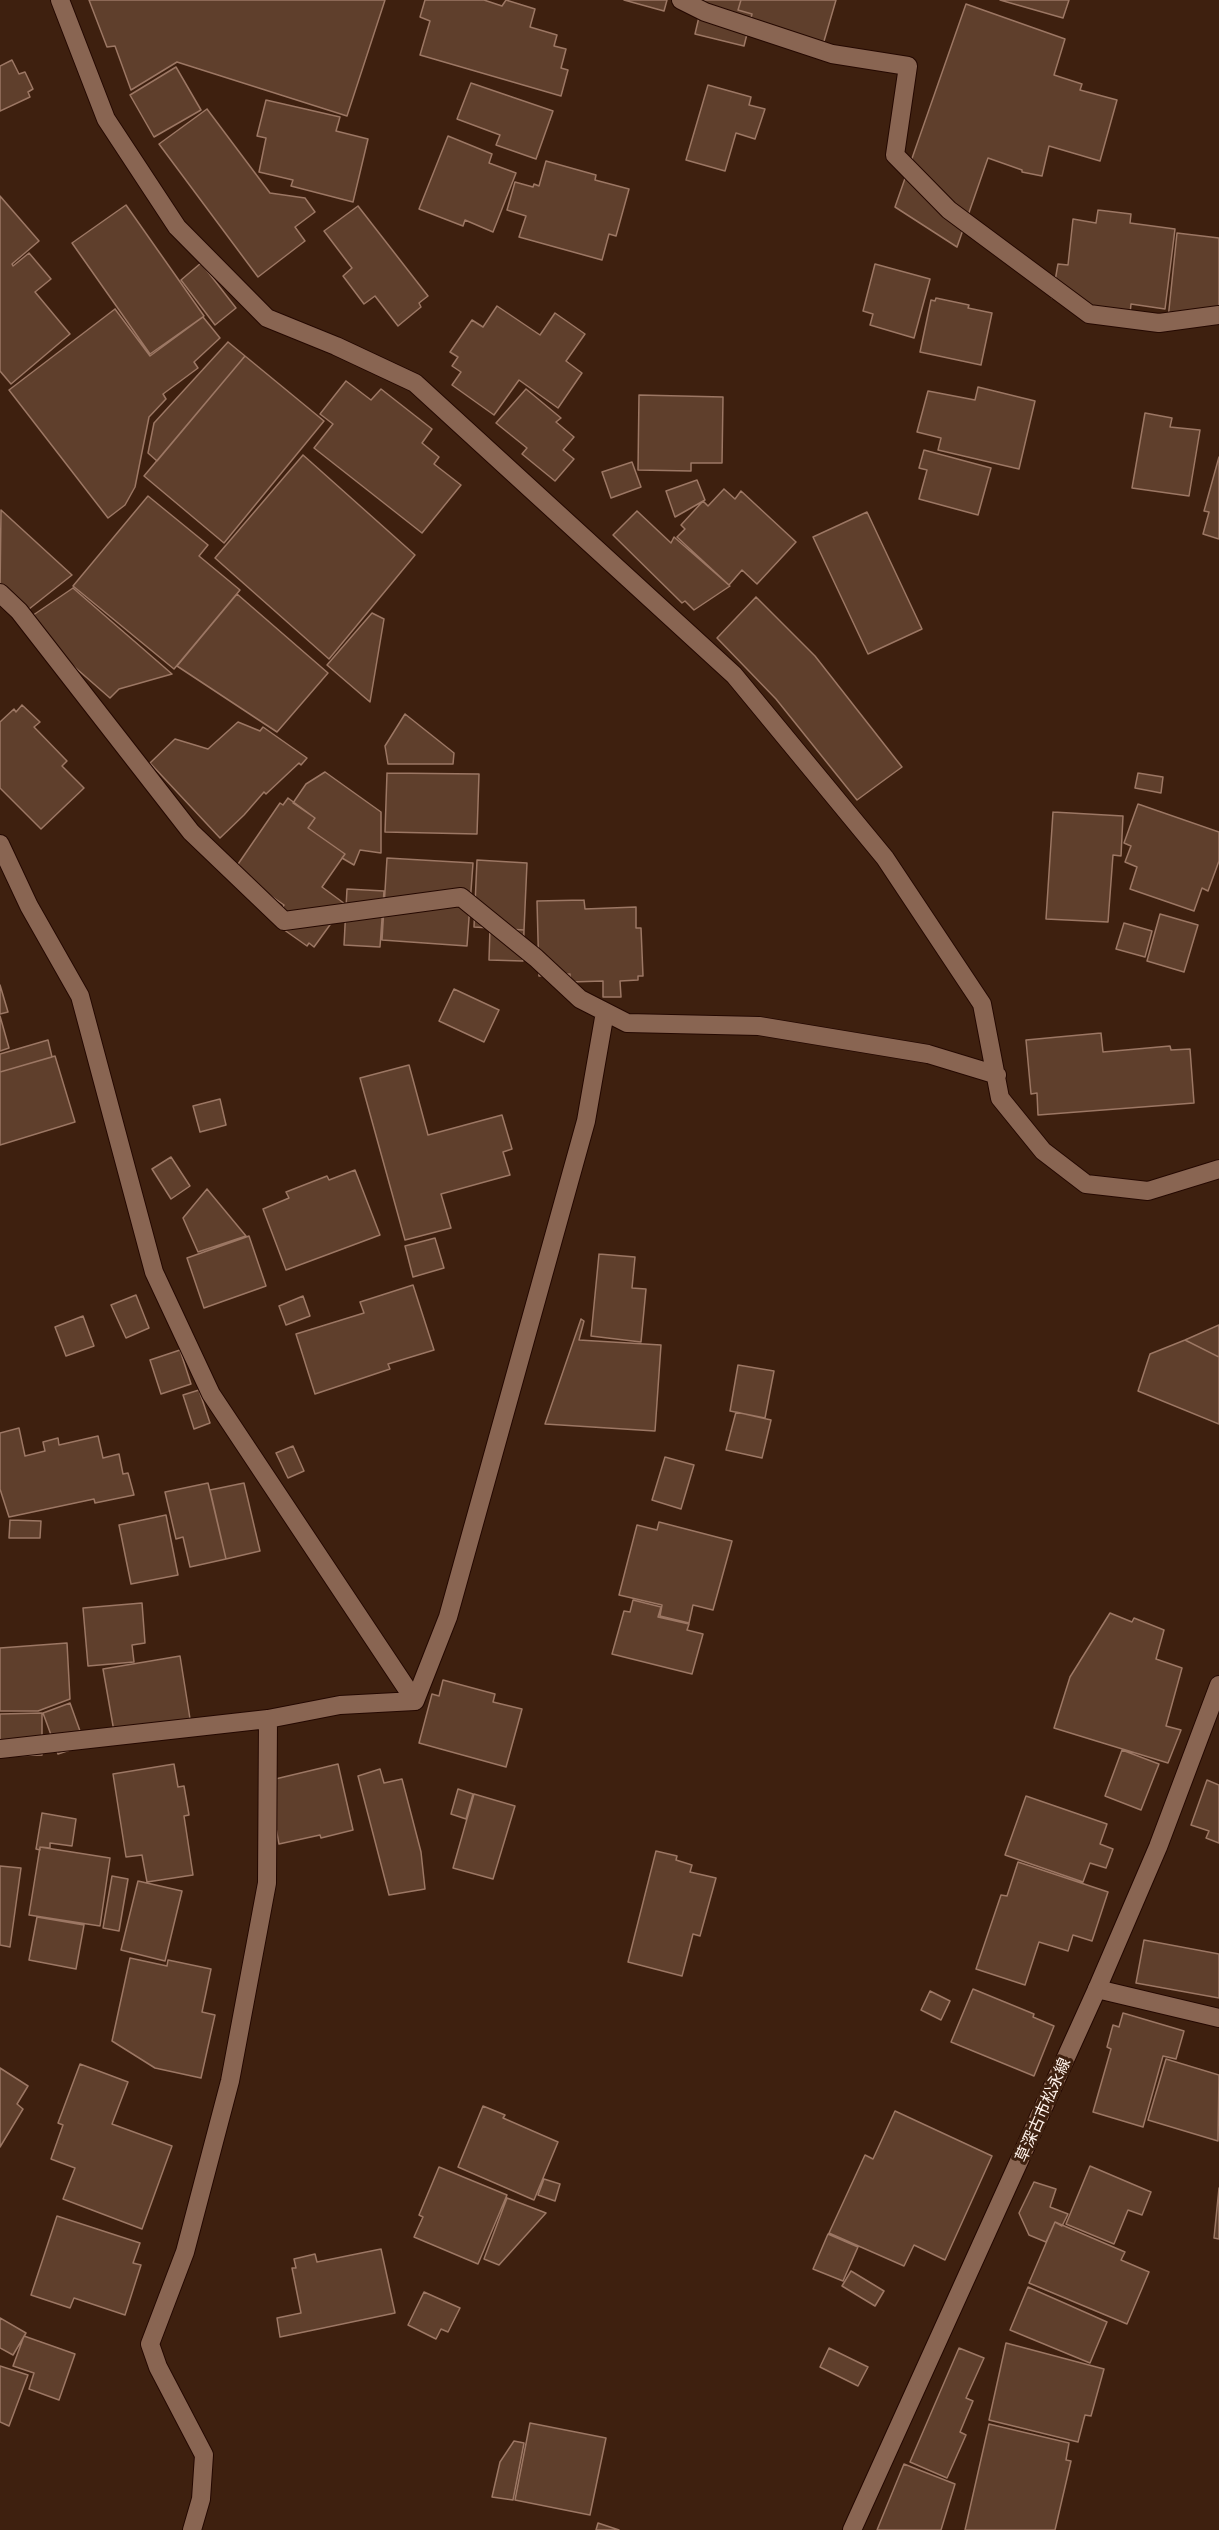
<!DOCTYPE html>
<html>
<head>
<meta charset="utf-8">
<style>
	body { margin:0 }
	canvas { display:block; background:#3e200f }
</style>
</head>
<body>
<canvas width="1219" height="2530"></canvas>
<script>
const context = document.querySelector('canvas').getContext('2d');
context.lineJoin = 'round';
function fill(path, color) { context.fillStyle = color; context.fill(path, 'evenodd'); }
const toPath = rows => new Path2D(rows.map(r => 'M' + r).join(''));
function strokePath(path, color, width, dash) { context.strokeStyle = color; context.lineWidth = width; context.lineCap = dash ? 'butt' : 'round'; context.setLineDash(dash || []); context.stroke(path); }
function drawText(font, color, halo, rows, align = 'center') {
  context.font = font + ' Ubuntu,"Noto Sans JP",sans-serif'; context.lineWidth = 6; context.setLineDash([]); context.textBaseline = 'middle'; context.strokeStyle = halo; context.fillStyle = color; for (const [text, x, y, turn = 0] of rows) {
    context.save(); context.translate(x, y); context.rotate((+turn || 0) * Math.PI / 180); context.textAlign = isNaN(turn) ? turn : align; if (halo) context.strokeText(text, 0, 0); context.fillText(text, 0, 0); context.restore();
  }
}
const building = toPath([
	[89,0,385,0,347,116,177,62,131,90,115,46,107,47,89,0],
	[425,0,484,0,502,6,506,0,535,9,530,27,557,35,554,46,566,49,561,68,568,70,561,96,420,55,430,21,420,17,425,0],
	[624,0,667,0,664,11,624,0],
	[703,0,741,0,738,10,752,14,744,46,695,34,703,0],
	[741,0,836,0,822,48,748,28,752,14,738,10,741,0],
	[1000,0,1069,0,1063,18,1000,0],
	[966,4,1065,39,1054,75,1082,84,1080,90,1117,100,1100,161,1049,146,1042,176,1022,172,1022,170,988,158,957,247,895,207,966,4],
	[12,60,19,74,25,72,33,89,28,92,30,97,0,111,0,66,12,60],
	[176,67,201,110,154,137,130,95,176,67],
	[471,83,553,111,536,159,496,145,500,135,457,119,471,83],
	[708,85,751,97,749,105,765,109,755,139,736,133,725,171,686,160,708,85],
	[266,100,340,117,336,131,368,139,353,202,291,186,293,180,259,172,266,138,257,136,266,100],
	[207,109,270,193,305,198,315,212,295,227,305,241,258,277,159,144,207,109],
	[448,136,492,154,489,163,516,173,493,232,465,220,463,226,419,209,448,136],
	[546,161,596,175,595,180,629,189,616,236,609,234,602,260,519,237,526,216,507,210,515,182,533,187,534,184,539,186,546,161],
	[0,196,39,241,12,264,13,266,29,253,51,279,35,292,70,334,11,384,0,371,0,196],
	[126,205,204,316,150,354,72,243,126,205],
	[358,206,428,296,419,303,421,307,398,326,375,296,364,304,343,276,352,268,324,231,358,206],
	[1098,210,1131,214,1130,223,1175,229,1165,309,1131,304,1130,314,1052,298,1058,264,1068,265,1073,219,1096,223,1098,210],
	[1177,233,1219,238,1219,317,1168,319,1177,233],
	[201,263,236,308,215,325,181,280,201,263],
	[875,264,930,279,914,338,870,325,873,314,863,311,875,264],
	[936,298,969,305,968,308,992,313,981,365,920,352,931,300,935,301,936,298],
	[497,306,540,335,555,313,585,334,566,361,582,373,558,408,519,380,494,415,452,385,461,372,452,366,458,357,450,352,472,320,483,327,497,306],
	[115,309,150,356,203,317,220,338,194,362,198,368,163,394,166,399,149,417,135,487,125,505,108,518,9,390,115,309],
	[228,342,245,356,157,461,148,453,154,423,228,342],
	[245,356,324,421,224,543,144,476,245,356],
	[346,381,371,400,381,389,432,429,422,443,439,457,434,464,461,485,422,533,314,448,333,424,320,414,346,381],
	[978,387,1035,401,1019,469,938,450,941,438,917,432,928,391,975,400,978,387],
	[526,389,561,418,556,422,574,437,563,450,574,459,555,481,522,454,527,448,496,423,526,389],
	[639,395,723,397,722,463,691,463,691,471,638,470,639,395],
	[1145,413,1172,418,1170,427,1200,430,1189,496,1132,488,1145,413],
	[924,450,991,468,978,515,919,499,927,470,919,468,924,450],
	[303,455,415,555,329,659,215,558,303,455],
	[1219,457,1219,539,1203,534,1209,512,1204,511,1219,457],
	[632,462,641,487,611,498,602,472,632,462],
	[697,480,705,500,675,517,666,491,697,480],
	[724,489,735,499,741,491,796,542,757,584,742,570,729,585,677,537,685,529,681,525,703,501,708,506,724,489],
	[148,496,208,545,199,556,240,590,174,669,73,586,148,496],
	[1,510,72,575,24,613,0,593,1,510],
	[637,511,671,543,674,537,730,586,694,610,685,601,682,603,613,535,637,511],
	[867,512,922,629,868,654,813,537,867,512],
	[73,588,172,674,119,689,110,698,23,622,73,588],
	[237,594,328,673,277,732,177,666,237,594],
	[756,597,815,656,902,767,857,800,776,699,717,638,756,597],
	[372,613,384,619,370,702,327,665,372,613],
	[22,705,40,722,34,727,67,761,62,766,84,788,41,829,0,788,0,722,14,709,16,712,22,705],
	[405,714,454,753,453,764,388,764,385,746,405,714],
	[238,722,260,731,263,727,307,758,301,765,299,763,266,794,264,792,244,815,220,838,150,763,175,739,208,749,238,722],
	[325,772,381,812,381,853,360,850,354,865,342,858,345,854,308,828,315,818,293,803,306,784,325,772],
	[387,773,479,774,477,834,385,832,387,773],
	[1138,773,1163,777,1161,793,1135,788,1138,773],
	[288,798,315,818,308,828,345,854,322,887,345,904,314,947,309,943,307,946,273,922,284,905,234,870,280,803,283,805,288,798],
	[1138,804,1219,832,1219,861,1208,891,1202,888,1194,911,1130,889,1137,867,1125,862,1131,846,1124,843,1138,804],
	[1053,812,1123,816,1121,856,1113,855,1108,922,1046,919,1053,812],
	[387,858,473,863,467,946,382,940,387,858],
	[477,860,527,863,524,930,474,927,477,860],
	[347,889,384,891,380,947,344,945,347,889],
	[584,900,585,909,636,907,636,928,641,928,643,976,638,976,638,980,620,981,621,997,603,997,603,981,570,982,570,974,539,976,537,901,584,900],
	[1160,914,1198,925,1184,972,1147,961,1160,914],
	[1124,923,1152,931,1145,957,1116,949,1124,923],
	[490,928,524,930,523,961,489,960,490,928],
	[0,985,8,1012,0,1014,0,985],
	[454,989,499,1010,484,1042,439,1021,454,989],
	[0,1016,9,1048,0,1051,0,1016],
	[1101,1033,1103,1052,1170,1046,1171,1050,1190,1049,1194,1103,1038,1115,1037,1093,1031,1094,1026,1040,1101,1033],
	[48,1040,52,1057,0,1072,0,1054,48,1040],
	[55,1056,75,1122,0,1145,0,1072,55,1056],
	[409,1065,428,1135,502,1115,512,1149,503,1152,510,1175,441,1194,451,1228,405,1240,360,1078,409,1065],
	[220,1099,226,1125,200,1132,193,1106,220,1099],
	[171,1157,190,1186,171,1199,152,1169,171,1157],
	[355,1170,380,1235,286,1270,263,1209,289,1198,286,1192,327,1176,329,1180,355,1170],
	[207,1189,246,1236,198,1252,183,1218,207,1189],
	[249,1236,266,1286,204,1308,187,1258,249,1236],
	[435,1238,444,1268,413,1277,405,1246,435,1238],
	[599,1254,635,1257,632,1288,646,1289,641,1342,591,1336,599,1254],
	[413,1285,434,1350,388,1364,390,1369,315,1394,296,1334,364,1313,360,1302,413,1285],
	[136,1295,149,1328,126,1338,111,1305,136,1295],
	[303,1296,310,1316,286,1325,279,1306,303,1296],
	[83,1316,94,1346,66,1356,55,1327,83,1316],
	[581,1319,584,1321,579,1340,661,1345,655,1431,545,1424,581,1319],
	[1219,1325,1219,1357,1185,1340,1219,1325],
	[1185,1340,1219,1357,1219,1424,1138,1391,1150,1354,1185,1340],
	[180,1350,191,1384,161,1394,150,1360,180,1350],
	[738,1365,774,1371,765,1418,730,1411,738,1365],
	[199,1390,210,1423,194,1429,183,1395,199,1390],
	[736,1412,771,1420,762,1458,726,1450,736,1412],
	[19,1428,25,1456,45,1451,43,1442,58,1438,59,1445,98,1436,103,1458,119,1454,123,1474,128,1473,134,1495,95,1503,94,1499,9,1517,0,1489,0,1433,19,1428],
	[293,1446,304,1471,288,1478,276,1453,293,1446],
	[665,1457,694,1465,681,1509,652,1500,665,1457],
	[208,1483,226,1559,190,1567,183,1537,176,1539,165,1492,208,1483],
	[244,1483,260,1551,226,1559,210,1490,244,1483],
	[166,1515,178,1575,131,1584,119,1525,166,1515],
	[10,1520,41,1521,40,1538,9,1538,10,1520],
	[659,1522,732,1541,713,1610,693,1605,689,1623,660,1616,662,1605,619,1595,637,1525,657,1530,659,1522],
	[633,1600,661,1607,658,1617,689,1624,687,1630,703,1634,692,1674,612,1654,624,1611,630,1612,633,1600],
	[142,1603,145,1643,132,1645,134,1662,88,1666,83,1608,142,1603],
	[1110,1613,1132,1622,1134,1618,1164,1630,1156,1659,1182,1668,1166,1726,1181,1730,1168,1763,1054,1728,1070,1677,1110,1613],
	[67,1643,70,1699,38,1711,0,1711,0,1648,67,1643],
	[180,1656,191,1725,115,1737,103,1669,180,1656],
	[443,1680,495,1694,493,1702,522,1709,506,1767,419,1743,432,1694,439,1696,443,1680],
	[70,1703,85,1745,58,1754,43,1713,70,1703],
	[42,1713,42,1755,0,1756,0,1714,42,1713],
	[1122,1750,1159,1764,1141,1810,1105,1796,1122,1750],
	[174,1764,178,1787,184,1786,189,1815,184,1816,193,1875,147,1882,142,1855,126,1857,113,1774,174,1764],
	[338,1764,353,1830,321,1838,320,1835,279,1844,267,1781,338,1764],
	[380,1769,384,1783,402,1779,421,1852,425,1889,389,1895,358,1776,380,1769],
	[1207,1780,1219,1785,1219,1843,1206,1838,1209,1831,1191,1825,1207,1780],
	[458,1789,473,1794,466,1819,451,1814,458,1789],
	[474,1794,515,1806,493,1879,453,1868,474,1794],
	[1026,1796,1107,1824,1100,1844,1113,1849,1106,1868,1090,1863,1083,1882,1005,1855,1026,1796],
	[42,1813,76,1819,72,1846,50,1843,50,1848,40,1847,40,1850,36,1849,42,1813],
	[40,1847,110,1858,100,1926,29,1915,40,1847],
	[656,1851,677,1856,676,1860,692,1865,690,1872,716,1878,700,1936,693,1934,682,1976,628,1962,656,1851],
	[1018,1862,1108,1892,1092,1941,1073,1935,1068,1951,1039,1942,1025,1985,976,1969,1001,1895,1007,1896,1018,1862],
	[0,1866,21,1868,10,1947,0,1945,0,1866],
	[112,1876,128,1879,119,1931,103,1928,112,1876],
	[138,1881,182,1891,165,1961,121,1950,138,1881],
	[37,1917,84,1925,76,1969,29,1960,37,1917],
	[1144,1940,1219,1954,1219,1998,1136,1983,1144,1940],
	[130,1958,167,1966,168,1960,211,1969,202,2012,215,2015,201,2078,155,2068,112,2041,130,1958],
	[973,1989,1034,2014,1033,2017,1054,2026,1034,2076,951,2042,973,1989],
	[930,1991,950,2001,941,2020,921,2010,930,1991],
	[1123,2013,1184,2031,1176,2059,1163,2056,1143,2127,1093,2112,1111,2049,1107,2047,1113,2025,1119,2027,1123,2013],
	[1166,2059,1219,2075,1218,2141,1148,2120,1166,2059],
	[80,2064,128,2082,112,2124,172,2146,142,2229,63,2199,75,2168,51,2159,63,2125,58,2123,80,2064],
	[0,2068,28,2086,17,2104,23,2109,0,2147,0,2068],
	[483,2106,505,2115,503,2118,558,2142,534,2200,458,2167,483,2106],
	[895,2111,992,2156,945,2260,914,2245,904,2266,829,2233,865,2155,873,2159,895,2111],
	[1090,2166,1151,2192,1142,2215,1128,2210,1114,2244,1066,2224,1090,2166],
	[439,2167,507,2195,478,2264,414,2237,423,2217,419,2215,439,2167],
	[544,2179,560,2184,555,2201,538,2195,544,2179],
	[1034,2182,1056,2189,1050,2207,1068,2214,1062,2226,1055,2222,1046,2242,1029,2235,1019,2213,1034,2182],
	[1219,2188,1219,2239,1214,2238,1219,2188],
	[507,2198,546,2213,499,2265,484,2259,507,2198],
	[57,2216,140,2243,133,2263,141,2265,125,2315,74,2298,70,2308,31,2295,57,2216],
	[1055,2222,1125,2252,1121,2260,1149,2272,1127,2324,1029,2283,1055,2222],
	[828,2234,858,2247,843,2281,813,2269,828,2234],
	[381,2249,395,2313,280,2337,277,2318,301,2313,292,2268,296,2268,294,2259,315,2254,317,2262,381,2249],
	[851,2271,884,2291,875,2306,842,2286,851,2271],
	[1028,2287,1107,2322,1090,2363,1010,2330,1028,2287],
	[424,2292,460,2308,448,2332,441,2329,436,2339,408,2325,424,2292],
	[0,2318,26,2333,13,2355,0,2348,0,2318],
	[24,2336,75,2354,59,2400,29,2389,34,2373,13,2366,24,2336],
	[1006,2343,1104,2369,1091,2416,1085,2415,1078,2442,989,2420,1006,2343],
	[829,2348,868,2367,858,2386,820,2367,829,2348],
	[959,2348,984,2358,966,2398,973,2401,960,2432,966,2435,947,2478,910,2462,959,2348],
	[0,2366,28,2375,9,2426,0,2422,0,2366],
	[530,2423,606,2438,590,2515,515,2500,530,2423],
	[989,2424,1069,2443,1066,2460,1071,2461,1055,2530,965,2530,989,2424],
	[514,2441,524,2443,513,2500,492,2497,500,2462,514,2441],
	[904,2464,955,2484,941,2530,877,2530,904,2464],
	[598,2523,619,2530,596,2530,598,2523]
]);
fill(building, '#5f3f2c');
strokePath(building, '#9c7764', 1.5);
const street = toPath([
	[60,0,106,119,177,227,267,318,336,346,415,383,734,675,885,858,982,1004,1000,1098,1043,1151,1086,1184,1148,1191,1219,1169],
	[681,0,705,12,832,54,908,66,895,155,949,210,1089,314,1159,323,1219,315],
	[0,593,19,611,191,832,284,921,461,897,536,958,580,999,627,1023,759,1026,928,1054,997,1075],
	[0,844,29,906,80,996,154,1272,211,1394,415,1701],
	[415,1701,448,1617,586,1121,605,1012],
	[0,1749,268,1719,340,1705,415,1701],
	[1097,1989,1219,2018],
	[192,2530,201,2499,204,2455,158,2367,150,2344,185,2252,230,2081,267,1883,268,1719]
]);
const secondary = toPath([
	[852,2530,1097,1989,1158,1847,1219,1685]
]);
strokePath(street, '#240800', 20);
strokePath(secondary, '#240800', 20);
strokePath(street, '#896552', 18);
strokePath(secondary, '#896552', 18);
drawText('16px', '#fff2eb', '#3e200f', [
	["草深古市松永線",1043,2110,-66]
]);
</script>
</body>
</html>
